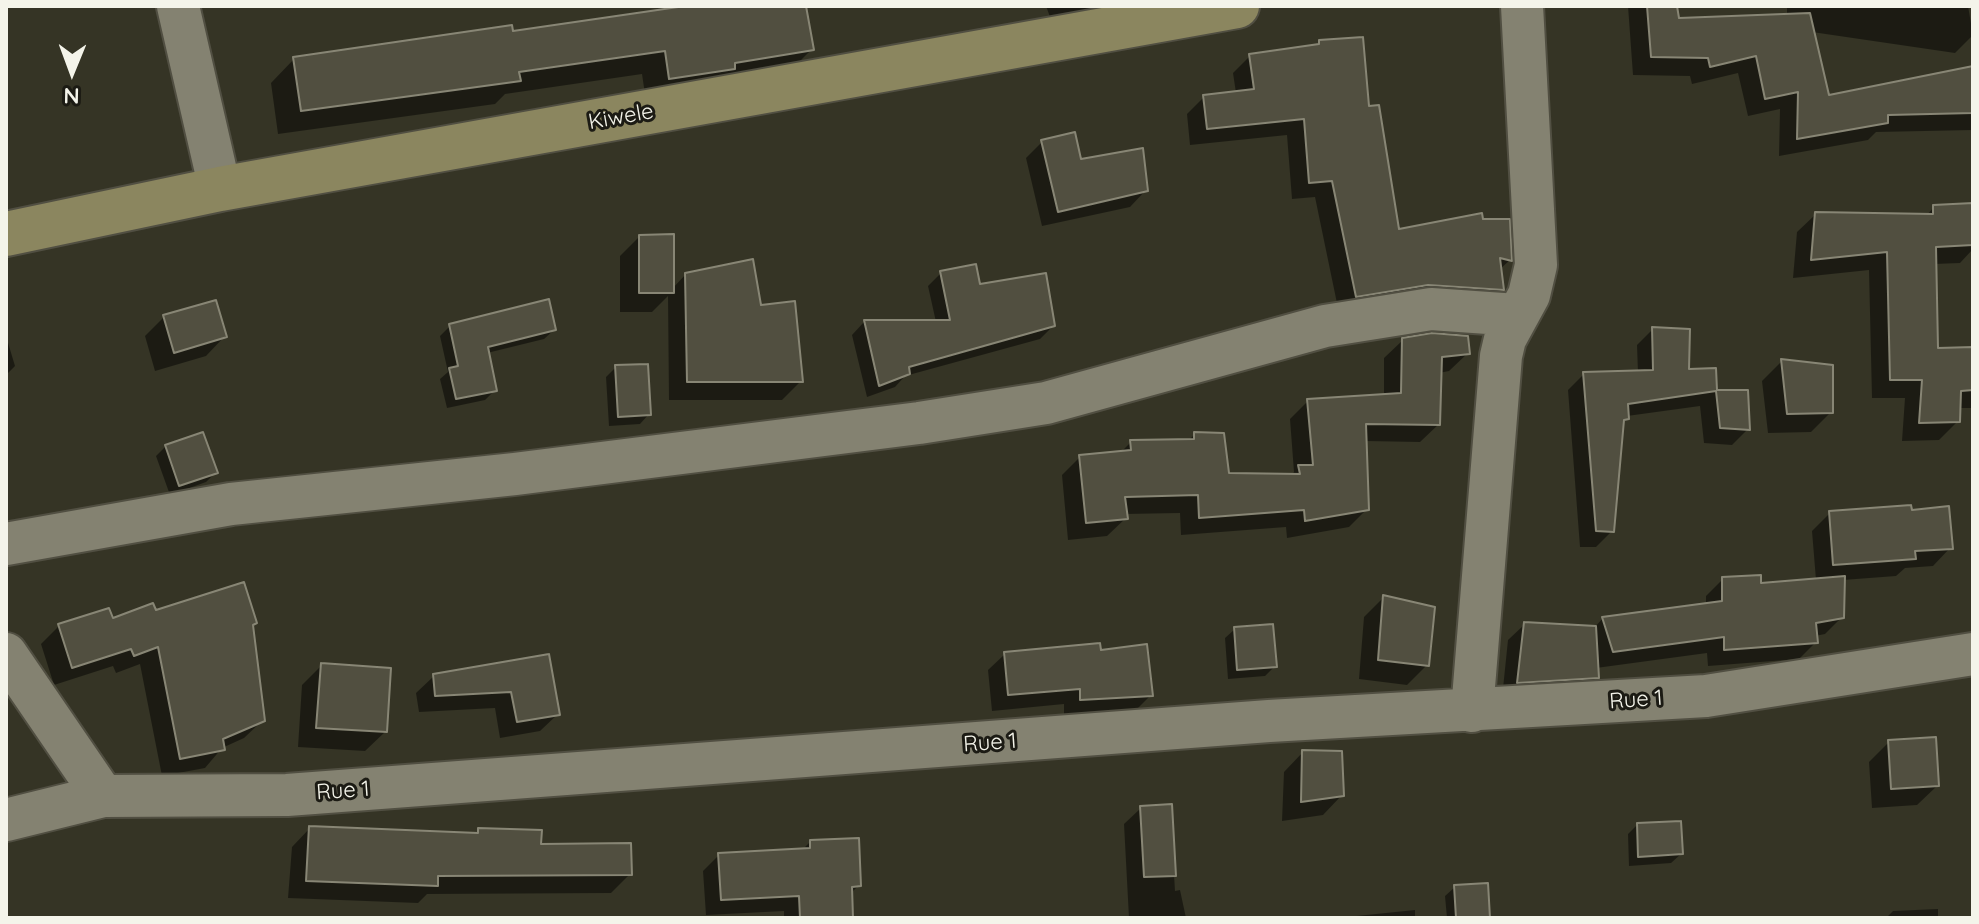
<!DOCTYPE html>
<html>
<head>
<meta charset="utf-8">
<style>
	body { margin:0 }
	#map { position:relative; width:1979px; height:924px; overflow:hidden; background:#353425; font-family:Quicksand,sans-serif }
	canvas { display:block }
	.frame { position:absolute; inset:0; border:8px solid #f4f4ea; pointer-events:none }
	.north { position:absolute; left:32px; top:32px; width:80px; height:80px; -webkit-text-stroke:6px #1c1b14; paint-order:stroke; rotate:181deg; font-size:22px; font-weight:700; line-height:32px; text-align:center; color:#f4f4ea }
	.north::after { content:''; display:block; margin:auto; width:28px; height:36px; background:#f4f4ea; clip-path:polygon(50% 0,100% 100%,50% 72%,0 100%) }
</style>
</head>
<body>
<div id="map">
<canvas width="1979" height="924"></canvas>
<div class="frame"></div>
<div class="north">N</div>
</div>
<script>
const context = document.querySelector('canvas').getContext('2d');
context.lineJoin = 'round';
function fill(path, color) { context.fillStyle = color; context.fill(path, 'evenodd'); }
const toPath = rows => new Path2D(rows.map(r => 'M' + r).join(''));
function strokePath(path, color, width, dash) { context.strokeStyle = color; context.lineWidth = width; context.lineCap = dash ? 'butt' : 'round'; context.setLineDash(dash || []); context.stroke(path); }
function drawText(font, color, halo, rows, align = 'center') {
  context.font = font + ' Quicksand,sans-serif'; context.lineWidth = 6; context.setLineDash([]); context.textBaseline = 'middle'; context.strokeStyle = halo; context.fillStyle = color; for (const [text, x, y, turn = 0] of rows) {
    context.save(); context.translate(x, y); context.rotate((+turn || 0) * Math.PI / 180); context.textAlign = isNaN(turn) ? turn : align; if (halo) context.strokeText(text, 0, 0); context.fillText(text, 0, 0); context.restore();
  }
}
fill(toPath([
	[669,6,804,6,812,49,788,73,646,101,642,74,505,94,495,104,278,134,271,83,294,59,511,33,664,11],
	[1046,6,1113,6,1053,25],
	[1628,6,1675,6,1678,20,1787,16,1787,6,1968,6,1973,35,1955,53,1812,32,1827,97,1973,68,1973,130,1876,132,1868,140,1779,156,1780,109,1748,116,1738,73,1692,84,1690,76,1633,75],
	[1320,42,1367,109,1398,232,1510,260,1499,270,1502,289,1485,306,1339,313,1315,197,1292,199,1287,135,1190,145,1187,114,1204,97,1236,93,1233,73,1250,56,1315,47],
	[1042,142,1080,161,1146,190,1130,207,1042,226,1026,158],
	[1973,205,1973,249,1960,263,1934,264,1936,350,1973,349,1973,408,1958,408,1958,421,1939,440,1902,441,1905,398,1872,398,1869,270,1793,278,1797,232,1816,214,1926,216,1934,207],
	[640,236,672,289,686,274,760,307,801,381,782,400,669,400,668,296,652,312,620,312,620,256],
	[941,273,979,287,1053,326,1040,339,905,376,895,387,867,397,852,335,864,322,936,322,928,286],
	[164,317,225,336,206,356,155,371,145,336],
	[450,326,554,330,544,339,487,353,495,390,485,400,447,408,440,379,448,372,440,336],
	[1653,329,1687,371,1714,370,1715,392,1746,392,1748,429,1732,445,1704,443,1700,406,1627,416,1621,424,1612,531,1596,547,1580,547,1568,390,1584,374,1638,373,1637,345],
	[6,336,15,366,6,375],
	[1403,340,1468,353,1449,371,1439,373,1439,424,1420,442,1365,441,1367,509,1349,527,1287,538,1286,527,1181,535,1180,513,1125,514,1126,518,1107,536,1068,540,1062,475,1080,457,1120,453,1131,442,1188,441,1195,434,1227,475,1291,476,1294,472,1290,419,1308,401,1384,396,1384,358],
	[1782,361,1831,412,1811,432,1768,433,1762,381],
	[616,367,649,414,640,424,609,426,606,377],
	[166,446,215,473,206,482,170,495,156,456],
	[1910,512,1950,548,1933,566,1905,568,1896,576,1843,580,1842,617,1825,634,1815,636,1816,642,1799,659,1708,666,1707,653,1596,668,1597,677,1581,694,1502,698,1508,640,1525,624,1594,628,1603,618,1706,605,1706,596,1723,579,1759,585,1816,580,1812,531,1830,513],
	[1384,597,1427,665,1407,685,1359,679,1364,617],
	[154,613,251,626,263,720,244,738,222,748,205,768,162,776,140,664,116,673,113,666,54,685,41,644,59,626],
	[1235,629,1275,666,1265,676,1228,679,1225,638],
	[1099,652,1151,695,1134,712,1064,716,1064,704,992,711,988,670,1005,654],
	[547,656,558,714,540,731,500,738,495,708,419,712,416,693,434,676],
	[322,665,385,732,365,751,298,747,302,685],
	[1889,742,1937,786,1917,805,1872,808,1869,762],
	[1303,752,1342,795,1323,815,1282,821,1284,772],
	[1170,806,1175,891,1180,890,1186,918,1129,918,1124,824,1141,808],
	[1638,824,1681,854,1671,863,1629,866,1628,834],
	[310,828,474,835,479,830,630,874,611,893,427,894,418,903,288,898,292,847],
	[810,842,859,885,850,894,851,918,784,918,784,911,706,915,703,871,719,855,801,851],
	[1455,887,1488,918,1447,918,1445,896],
	[1938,909,1938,918,1886,918,1893,911],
	[1415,910,1415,918,1336,918,1337,918]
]), '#0007');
const building = toPath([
	[685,6,806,6,814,50,735,63,735,69,669,79,665,51,519,72,521,81,301,111,293,57,512,25,513,31,685,6],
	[1647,6,1677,6,1679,18,1810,13,1829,95,1973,66,1973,113,1888,115,1888,123,1797,139,1798,92,1765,99,1756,56,1710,67,1708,58,1651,57,1647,6],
	[1363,37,1369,106,1379,105,1399,229,1482,213,1483,219,1510,219,1512,261,1500,258,1504,290,1428,285,1356,297,1332,181,1309,183,1304,119,1207,129,1203,95,1254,89,1249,54,1319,44,1319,40,1363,37],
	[1075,132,1081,159,1143,148,1148,191,1058,212,1041,140,1075,132],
	[1973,203,1973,245,1936,247,1938,348,1973,347,1973,390,1961,391,1960,422,1919,423,1922,380,1890,380,1887,252,1811,260,1815,212,1933,214,1933,205,1973,203],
	[674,234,674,293,639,293,639,235,674,234],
	[753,259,761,305,795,301,803,382,687,382,685,273,753,259],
	[976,264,980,284,1046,273,1055,326,909,367,910,374,879,386,864,320,950,320,940,271,976,264],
	[549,299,556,330,488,347,497,391,456,399,449,368,458,366,449,324,549,299],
	[216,300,227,337,174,353,163,315,216,300],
	[1652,327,1690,329,1689,369,1716,368,1717,390,1748,390,1750,430,1720,428,1716,391,1628,404,1629,419,1624,420,1614,532,1596,531,1583,372,1653,370,1652,327],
	[1432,333,1468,336,1470,354,1442,357,1440,425,1366,424,1369,510,1305,521,1304,510,1199,518,1198,495,1125,497,1128,519,1086,523,1079,455,1131,450,1130,440,1194,439,1194,432,1224,433,1229,473,1300,474,1298,465,1313,465,1307,399,1401,393,1402,338,1432,333],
	[1781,359,1833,365,1833,413,1787,414,1781,359],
	[648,364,651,415,618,417,615,365,648,364],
	[203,432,218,473,179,486,165,445,203,432],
	[1911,505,1912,510,1949,506,1953,549,1915,551,1916,559,1833,565,1829,511,1911,505],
	[1761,575,1761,583,1845,576,1844,618,1816,623,1818,643,1724,650,1724,637,1613,652,1602,617,1722,601,1722,577,1761,575],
	[244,582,257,623,253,625,265,721,223,739,225,750,180,759,158,647,134,656,131,649,72,668,58,624,109,608,113,618,153,603,156,610,244,582],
	[1383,595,1435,607,1429,666,1378,660,1383,595],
	[1524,622,1596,626,1599,678,1517,683,1524,622],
	[1273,624,1277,667,1237,670,1234,627,1273,624],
	[1100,643,1101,650,1147,644,1153,696,1080,700,1080,689,1008,695,1004,652,1100,643],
	[549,654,560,715,517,722,511,692,435,696,433,674,549,654],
	[321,663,391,668,387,732,316,728,321,663],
	[1936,737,1939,786,1891,789,1888,740,1936,737],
	[1302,750,1342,751,1344,796,1301,802,1302,750],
	[1172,804,1176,876,1144,877,1140,806,1172,804],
	[1681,821,1683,854,1638,857,1637,823,1681,821],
	[309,826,478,833,478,828,542,830,541,844,631,843,632,875,438,876,438,886,306,881,309,826],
	[859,838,861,886,852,887,853,918,800,918,799,896,721,900,718,853,810,848,810,840,859,838],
	[1488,883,1490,918,1456,918,1454,885,1488,883]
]);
fill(building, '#514f40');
strokePath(building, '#888675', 2);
const street = toPath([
	[178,6,220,189],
	[6,544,231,504,515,474,919,423,1046,403,1325,326,1394,315,1431,309,1517,315],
	[6,654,103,796],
	[1472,711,1501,356,1505,339,1529,295,1536,265,1522,6],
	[6,820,103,796,287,795,1269,721,1706,696,1973,654]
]);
const secondary = toPath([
	[6,234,220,189,1237,6]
]);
strokePath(street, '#514f42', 46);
strokePath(secondary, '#514f42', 48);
strokePath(street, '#848271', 42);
strokePath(secondary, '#8b865f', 44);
drawText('22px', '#f4f4ea', '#1c1b14', [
	["Kiwele",621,117,-10],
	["Rue 1",1636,700,-4],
	["Rue 1",990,743,-4],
	["Rue 1",343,791,-4]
]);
</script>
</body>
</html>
